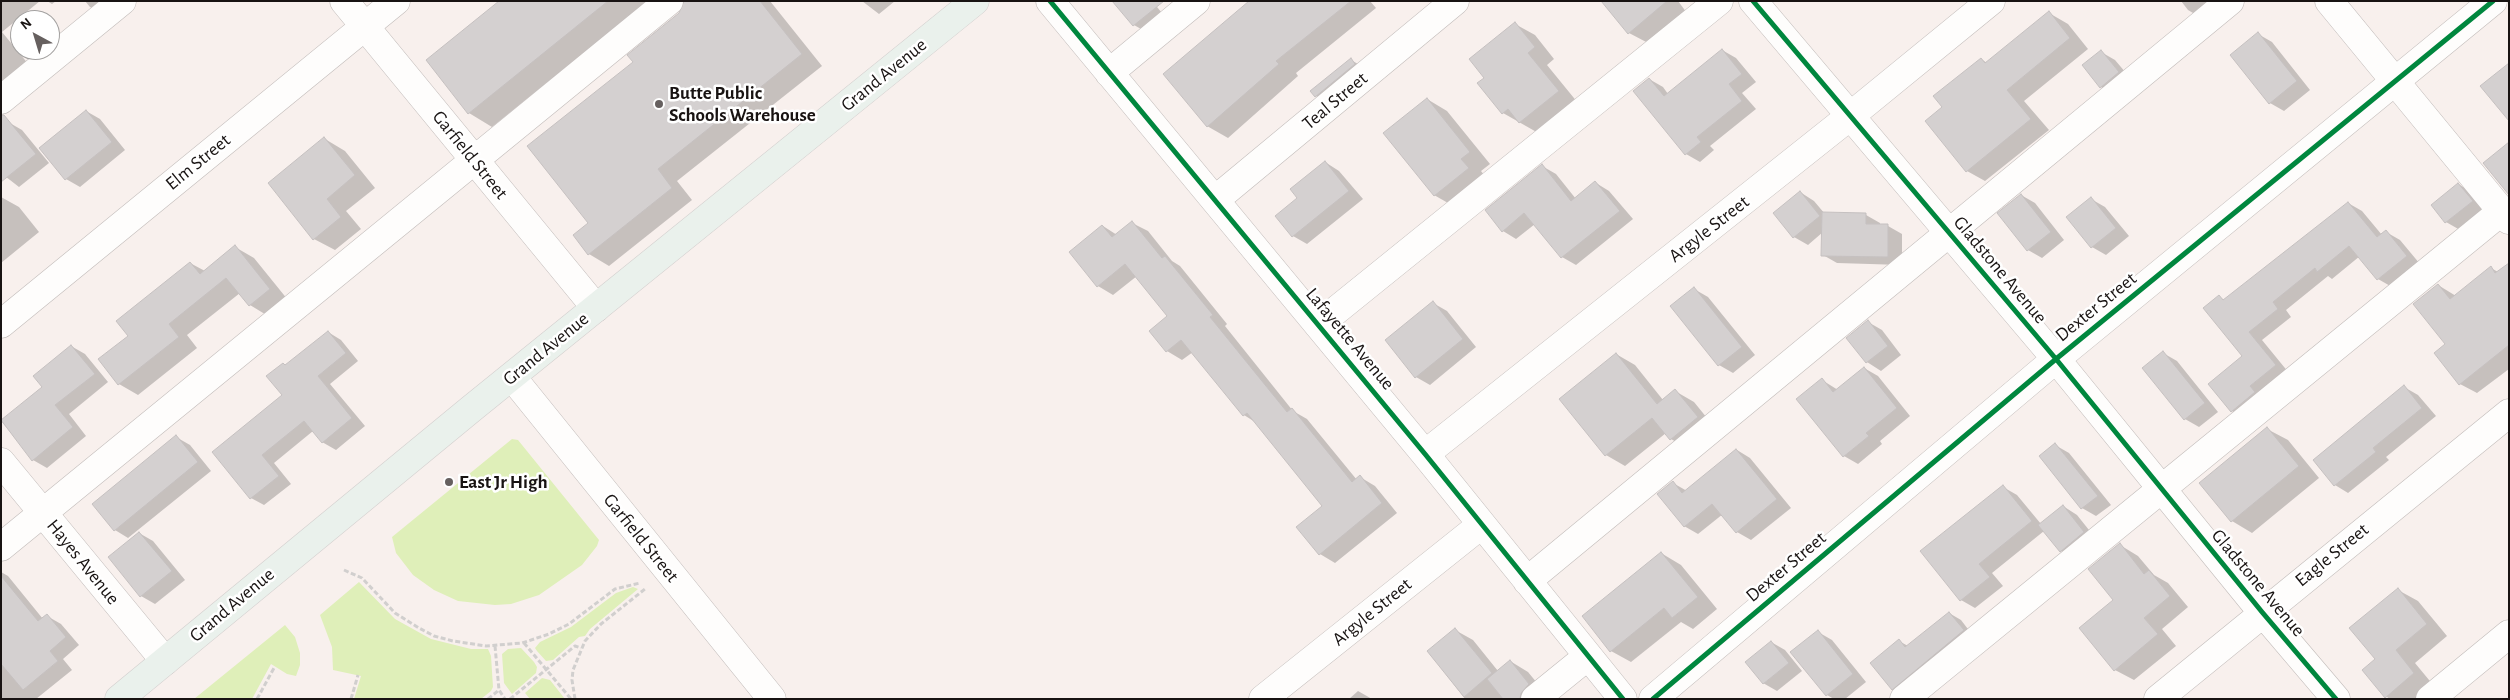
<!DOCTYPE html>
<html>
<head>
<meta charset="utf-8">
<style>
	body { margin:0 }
	#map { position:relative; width:2510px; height:700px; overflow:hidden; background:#f8f0ed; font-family:"Alegreya Sans",sans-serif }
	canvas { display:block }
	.frame { position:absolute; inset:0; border:2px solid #181312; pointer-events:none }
	.north { position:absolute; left:10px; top:10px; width:50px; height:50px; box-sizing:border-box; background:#fff; border:1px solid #a3a1a0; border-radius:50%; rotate:321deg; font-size:14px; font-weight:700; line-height:20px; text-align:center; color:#181312 }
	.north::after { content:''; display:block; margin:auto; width:18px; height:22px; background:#66605f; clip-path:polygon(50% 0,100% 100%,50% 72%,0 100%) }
</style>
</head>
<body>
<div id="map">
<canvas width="2510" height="700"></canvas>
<div class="frame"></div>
<div class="north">N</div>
</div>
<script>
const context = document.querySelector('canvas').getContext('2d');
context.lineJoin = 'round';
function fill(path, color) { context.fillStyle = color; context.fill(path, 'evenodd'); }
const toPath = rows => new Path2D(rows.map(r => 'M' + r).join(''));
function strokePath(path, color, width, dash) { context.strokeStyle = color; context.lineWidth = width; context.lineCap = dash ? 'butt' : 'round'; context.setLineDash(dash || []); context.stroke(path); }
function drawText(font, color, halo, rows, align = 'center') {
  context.font = font + ' "Alegreya Sans",sans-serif'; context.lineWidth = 5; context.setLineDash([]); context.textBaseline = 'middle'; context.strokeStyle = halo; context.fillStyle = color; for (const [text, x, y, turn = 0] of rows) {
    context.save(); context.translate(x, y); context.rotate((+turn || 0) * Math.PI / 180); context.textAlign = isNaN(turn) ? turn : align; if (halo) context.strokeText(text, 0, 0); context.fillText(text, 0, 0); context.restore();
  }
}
fill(toPath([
	[512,439,518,440,599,540,597,546,582,565,539,595,511,604,495,605,458,601,434,590,413,575,396,553,392,537],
	[359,582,395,619,431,639,471,649,488,649,491,656,493,687,491,691,481,699,354,699,361,676,333,670,332,647,320,615],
	[633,587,638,589,590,629,585,636,579,637,553,660,546,661,537,651,535,648,540,642,571,627,616,593],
	[285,625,295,637,300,653,300,665,296,676,287,674,271,664,252,699,194,699],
	[521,648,534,662,537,667,536,673,512,694,504,683,502,654,508,649],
	[542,678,550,680,565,699,530,699,525,693]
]), '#dfefb9');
fill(toPath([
	[1,1,40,1,2,32,34,71,1,92],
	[47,1,56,1,52,4],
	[85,1,129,1,108,17,90,7],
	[500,1,648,1,492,127,469,113,427,61],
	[685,1,770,1,822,66,677,181,692,200,609,266,589,254,590,223,634,63,680,14],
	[862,1,895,1,879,14],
	[1251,1,1370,1,1376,8,1296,73,1298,76,1228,138,1207,126],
	[1603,1,1678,1,1687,13,1650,44,1629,33],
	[2181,1,2234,1,2208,22,2188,10],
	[1153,2,1166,18,1148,33,1134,25],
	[2049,13,2068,24,2088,49,2024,101,2049,130,1985,181,1967,171,1943,108,1981,59,1987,63],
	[1515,24,1535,35,1554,59,1547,65,1578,103,1540,134,1503,113,1486,78],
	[2258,34,2272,42,2310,90,2284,111,2270,103],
	[1722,50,1736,58,1756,82,1742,93,1756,109,1710,146,1714,150,1700,162,1686,154,1649,79,1663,87,1668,94],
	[2101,52,2115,60,2132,80,2115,95,2101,87],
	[1351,60,1365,68,1329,104,1316,96],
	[1427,99,1447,111,1490,164,1481,171,1488,180,1455,207,1434,195],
	[86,111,100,119,125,150,80,187,66,179],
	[8,122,22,130,49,163,19,187,1,173],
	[325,139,345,151,375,188,346,211,361,229,335,250,314,239],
	[1325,162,1339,171,1363,199,1307,244,1293,236,1277,216,1299,198],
	[1542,166,1556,174,1576,199,1596,183,1609,191,1633,219,1576,265,1562,257,1535,224,1516,239,1503,231],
	[2458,184,2472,192,2486,209,2460,230,2446,222,2432,205],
	[1800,192,1814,201,1825,214,1866,215,1880,223,1880,225,1888,226,1902,234,1902,265,1837,263,1823,255,1823,232,1808,245,1794,237],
	[2021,195,2035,203,2064,240,2042,258,2028,250],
	[1,197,19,207,39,232,1,263],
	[2091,199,2105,207,2129,236,2106,255,2092,247],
	[2348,203,2362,211,2382,235,2386,232,2400,240,2420,264,2392,287,2378,279,2360,256,2332,279,2328,276,2286,310,2291,317,2262,340,2289,373,2246,419,2232,411,2244,356,2219,297,2225,300],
	[1132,223,1148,231,1172,261,1180,266,1227,324,1225,326,1293,411,1307,419,1357,480,1360,477,1375,486,1397,513,1335,563,1320,554,1324,506,1255,422,1244,415,1193,352,1182,360,1167,351,1151,331,1169,316,1137,276,1113,295,1098,286,1103,226,1117,235],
	[235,247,254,258,288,300,268,316,250,305,240,293,187,335,197,348,138,395,119,384,99,360,129,336,190,263,205,271],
	[2509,264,2509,369,2477,393,2460,384,2447,344,2438,285,2456,296,2491,268,2498,272],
	[1694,289,1708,297,1755,355,1733,373,1719,365],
	[1433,303,1447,311,1476,347,1430,385,1416,377],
	[1868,322,1882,330,1901,355,1881,371,1867,362,1848,338],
	[328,332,341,340,358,361,330,384,365,426,336,450,322,442,313,431,274,463,291,484,264,505,251,498,214,452,284,395,286,366],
	[71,346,85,354,108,382,69,414,86,436,47,468,33,460,2,422,44,387],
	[2163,353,2177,361,2218,412,2199,427,2185,419],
	[1616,354,1635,365,1663,400,1675,391,1694,402,1716,429,1690,450,1671,439,1666,433,1625,466,1606,455,1561,399],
	[1864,368,1878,376,1910,416,1880,441,1882,444,1858,464,1844,456,1822,380,1838,390],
	[2404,387,2418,395,2436,416,2386,457,2389,460,2348,493,2335,485],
	[2267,429,2288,440,2319,478,2252,533,2232,521],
	[176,437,190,445,211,471,128,538,115,530],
	[2055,445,2069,453,2111,505,2096,516,2082,508],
	[1737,450,1750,458,1791,508,1751,540,1737,532,1723,514,1698,534,1684,526,1673,483,1687,491],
	[2003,487,2017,495,2041,524,2063,506,2077,515,2097,540,2074,559,2061,551,2044,531,1992,573,2003,586,1975,608,1961,600],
	[139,533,153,541,185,580,155,604,141,596],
	[2120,545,2138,556,2154,575,2168,583,2188,607,2162,629,2176,646,2134,680,2115,670,2114,600],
	[1661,553,1681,565,1717,609,1693,629,1681,622,1631,662,1611,651],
	[1,572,8,576,43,619,47,616,61,624,79,645,63,659,72,670,36,699,1,699],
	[2398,590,2418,601,2447,636,2415,663,2434,686,2418,699,2389,699,2363,670,2377,659],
	[1949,613,1961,620,1974,637,1904,696,1892,689,1899,641,1908,646],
	[1455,630,1473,640,1498,671,1510,661,1528,672,1547,695,1543,699,1465,699,1428,651],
	[1818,632,1832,640,1866,682,1845,699,1834,699,1827,695],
	[1771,642,1785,650,1802,671,1777,691,1763,683],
	[1358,691,1372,699,1349,699]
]), '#0003');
const building = toPath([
	[499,1,608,1,468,114,426,60,499,1],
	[684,1,760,1,802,54,658,169,672,188,588,255,573,235,588,223,527,146,633,62,627,55,679,13,684,1],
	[1112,1,1164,1,1133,26,1112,1],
	[1249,1,1351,1,1276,61,1279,64,1207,127,1163,74,1249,1],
	[1601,1,1667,1,1628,34,1601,1],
	[2049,11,2070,38,2007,90,2031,119,1966,172,1925,121,1942,107,1933,96,1981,58,1985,63,2049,11],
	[1515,22,1535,47,1528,53,1559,91,1519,123,1508,109,1502,114,1477,83,1484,78,1469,59,1515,22],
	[2258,32,2297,81,2269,104,2230,55,2258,32],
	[1722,49,1742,74,1729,84,1742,101,1697,137,1701,142,1685,155,1633,91,1649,78,1664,96,1722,49],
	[2101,50,2119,72,2100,88,2082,65,2101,50],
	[1351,58,1355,64,1315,97,1310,91,1351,58],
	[2509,63,2509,121,2480,86,2509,63],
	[1427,98,1470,152,1461,159,1469,168,1434,196,1383,133,1427,98],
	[86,110,112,142,65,180,39,148,86,110],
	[1,115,4,115,36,154,1,182,1,115],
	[324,137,355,175,327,199,341,217,313,240,268,183,324,137],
	[2509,142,2509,195,2483,163,2509,142],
	[1325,161,1349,191,1292,237,1275,216,1297,198,1290,189,1325,161],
	[1542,164,1571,201,1595,181,1620,211,1561,258,1524,213,1502,232,1485,210,1542,164],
	[2458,183,2473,201,2445,223,2431,205,2458,183],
	[1800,191,1820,216,1793,238,1773,213,1800,191],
	[2021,194,2051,232,2027,251,1997,213,2021,194],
	[2091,197,2116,228,2091,248,2066,217,2091,197],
	[2348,202,2377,237,2386,230,2407,256,2377,280,2349,246,2317,272,2315,268,2273,302,2278,309,2249,332,2276,365,2250,386,2255,392,2231,412,2208,384,2242,356,2203,308,2219,295,2223,300,2348,202],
	[1822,212,1866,213,1866,224,1888,224,1888,257,1821,256,1822,212],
	[1132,221,1162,258,1165,256,1213,315,1210,317,1287,412,1292,408,1352,482,1360,475,1382,503,1319,555,1296,527,1322,506,1247,413,1243,416,1181,340,1166,352,1149,331,1167,316,1125,264,1097,287,1069,252,1102,225,1112,237,1132,221],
	[235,245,270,289,249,306,226,278,169,324,179,337,118,385,98,359,128,336,116,321,190,262,200,274,235,245],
	[2509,263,2509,345,2459,385,2434,353,2445,344,2413,304,2438,284,2450,299,2491,266,2495,273,2509,263],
	[1694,287,1742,347,1718,366,1670,306,1694,287],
	[1433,301,1463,339,1415,378,1385,340,1433,301],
	[1868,320,1888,346,1866,363,1846,338,1868,320],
	[328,331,346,353,318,376,352,418,322,443,304,421,262,455,279,476,250,499,212,452,282,395,266,376,283,363,285,365,328,331],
	[71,345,95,374,55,405,73,427,32,461,1,420,42,387,33,376,71,345],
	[2163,351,2205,403,2184,420,2142,368,2163,351],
	[1616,353,1657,404,1675,389,1698,417,1670,440,1652,418,1605,456,1559,399,1616,353],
	[1864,367,1897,408,1866,433,1869,436,1843,457,1796,399,1822,378,1833,392,1864,367],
	[2404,385,2422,408,2373,448,2376,452,2334,486,2313,460,2404,385],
	[2267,427,2299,466,2231,522,2199,483,2267,427],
	[176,435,198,462,114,531,92,504,176,435],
	[2055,443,2098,496,2081,509,2039,456,2055,443],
	[1736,449,1777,499,1736,533,1712,504,1684,527,1657,494,1673,481,1682,493,1736,449],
	[2003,485,2032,521,1979,564,1990,577,1960,601,1920,551,2003,485],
	[2063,505,2084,532,2060,552,2038,525,2063,505],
	[139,532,172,571,140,597,108,557,139,532],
	[2120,543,2144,574,2149,570,2170,596,2144,618,2158,634,2114,671,2079,628,2113,600,2088,569,2120,543],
	[1661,552,1698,597,1672,618,1664,608,1610,652,1582,616,1661,552],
	[1,576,38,621,47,614,66,637,50,651,58,661,23,690,1,664,1,576],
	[2398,588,2427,624,2396,650,2414,673,2385,698,2362,670,2375,659,2349,628,2398,588],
	[1949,612,1964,630,1892,690,1870,663,1899,639,1905,647,1949,612],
	[1455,628,1492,673,1464,697,1427,651,1455,628],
	[1818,630,1853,674,1826,696,1790,652,1818,630],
	[1771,641,1789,663,1763,684,1745,662,1771,641],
	[1510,660,1529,684,1521,693,1520,699,1503,699,1487,679,1510,660]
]);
fill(building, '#d4d0d0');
strokePath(building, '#c5c0c0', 1);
const minor = toPath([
	[344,1,596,308],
	[1050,1,1425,454,1623,699],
	[1753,1,2056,359,2262,612,2336,699],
	[2329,1,2509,220],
	[1109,73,1196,1],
	[1,100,122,1],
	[1215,200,1455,1],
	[1,324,396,1],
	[1318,325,1719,1],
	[512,377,772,699],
	[1425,454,1849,117,1991,1],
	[1,462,165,661],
	[1,547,669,1],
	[1527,581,2230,1],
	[1263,699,1481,525],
	[1535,699,1588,656],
	[1653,699,2056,359,2493,1],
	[1904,699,2502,211],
	[2158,699,2509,413],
	[2430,699,2509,634]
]);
const major = toPath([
	[119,699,471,409,975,1]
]);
strokePath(minor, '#c1bbb9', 29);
strokePath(major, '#d3cfce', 29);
strokePath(toPath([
	[344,570,362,578,395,613,419,628,434,636,453,641,486,646,522,643,549,634,569,624,615,589,640,583],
	[524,643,571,699],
	[495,646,499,690,505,699],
	[257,699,274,668],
	[351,699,358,675],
	[488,699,499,690],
	[510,699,575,646,581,648],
	[575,699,572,680,573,670,585,641,601,624,645,589]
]), '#d1cfce', 3, [5, 2.5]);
strokePath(minor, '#fefdfc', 28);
strokePath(major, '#eaf1ec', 28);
strokePath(toPath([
	[1050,1,1425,454,1623,699],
	[1753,1,2056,359,2262,612,2336,699],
	[1653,699,2056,359,2493,1]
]), '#00873e', 5);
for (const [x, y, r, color] of [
	[659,104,5,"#66605f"],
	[449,482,5,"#66605f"]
]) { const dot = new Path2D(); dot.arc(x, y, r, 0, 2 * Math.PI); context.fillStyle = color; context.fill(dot); strokePath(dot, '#fff', 2); }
drawText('19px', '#181312', '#fff', [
	["Grand Avenue",884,75,-39],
	["Teal Street",1335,101,-40],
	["Garfield Street",470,155,51],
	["Elm Street",198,162,-39],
	["Argyle Street",1709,229,-38],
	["Gladstone Avenue",2000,270,50],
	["Dexter Street",2096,307,-39],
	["Lafayette Avenue",1350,339,50],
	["Grand Avenue",546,349,-39],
	["Garfield Street",641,538,51],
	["Eagle Street",2332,555,-39],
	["Hayes Avenue",83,562,51],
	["Dexter Street",1786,567,-40],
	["Gladstone Avenue",2258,583,50],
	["Grand Avenue",232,605,-40],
	["Argyle Street",1372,612,-39]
]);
drawText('bold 19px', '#181312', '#fff', [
	["Butte Public",669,93],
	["Schools Warehouse",669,115],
	["East Jr High",459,482]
], 'left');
</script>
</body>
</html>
